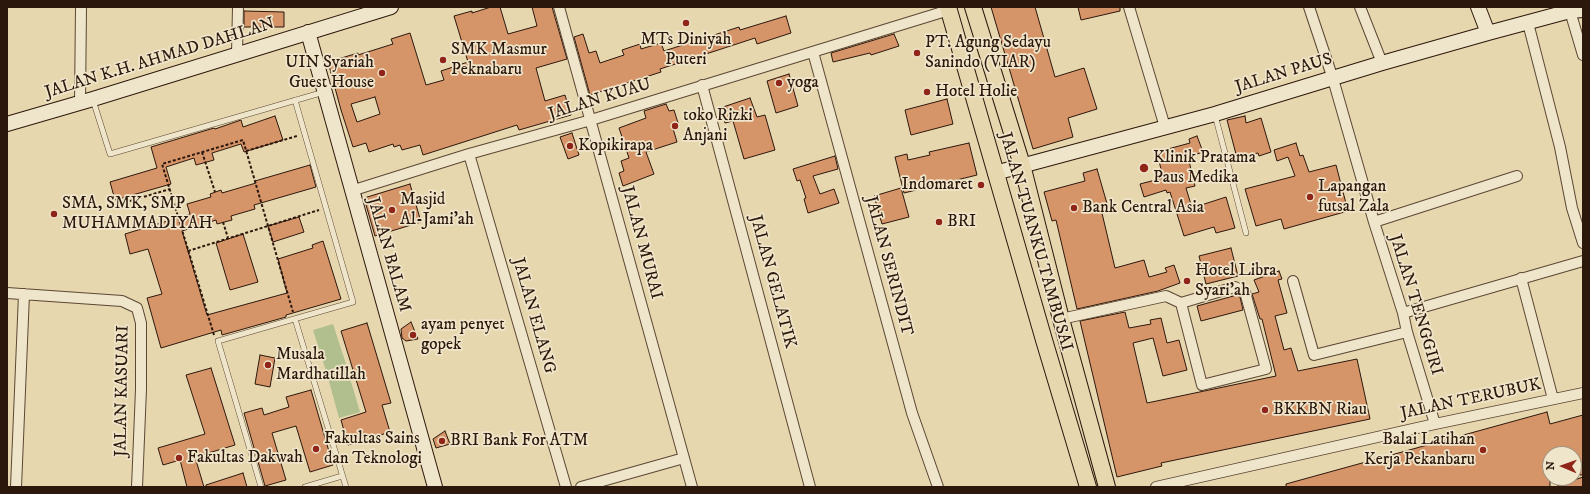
<!DOCTYPE html>
<html>
<head>
<meta charset="utf-8">
<style>
	body { margin:0 }
	#map { position:relative; width:1590px; height:494px; overflow:hidden; background:#e7d7ae; font-family:"IM FELL DW Pica",serif }
	canvas { display:block }
	.frame { position:absolute; inset:0; border:8px solid #2c170c; pointer-events:none }
	.north { position:absolute; left:1542px; top:446px; width:40px; height:40px; box-sizing:border-box; background:#efe5ca; border:1px solid #a1937e; border-radius:50%; rotate:272deg; font-size:11px; font-weight:700; line-height:16px; text-align:center; color:#2c170c }
	.north::after { content:''; display:block; margin:auto; width:14px; height:18px; background:#8f2418; clip-path:polygon(50% 0,100% 100%,50% 72%,0 100%) }
</style>
</head>
<body>
<div id="map">
<canvas width="1590" height="494"></canvas>
<div class="frame"></div>
<div class="north">N</div>
</div>
<script>
const context = document.querySelector('canvas').getContext('2d');
context.lineJoin = 'round';
function fill(path, color) { context.fillStyle = color; context.fill(path, 'evenodd'); }
const toPath = rows => new Path2D(rows.map(r => 'M' + r).join(''));
function strokePath(path, color, width, dash) { context.strokeStyle = color; context.lineWidth = width; context.lineCap = dash ? 'butt' : 'round'; context.setLineDash(dash || []); context.stroke(path); }
function drawText(font, color, halo, rows, align = 'center') {
  context.font = font + ' "IM FELL DW Pica",serif'; context.lineWidth = 3.5; context.setLineDash([]); context.textBaseline = 'middle'; context.strokeStyle = halo; context.fillStyle = color; for (const [text, x, y, turn = 0] of rows) {
    context.save(); context.translate(x, y); context.rotate((+turn || 0) * Math.PI / 180); context.textAlign = isNaN(turn) ? turn : align; if (halo) context.strokeText(text, 0, 0); context.fillText(text, 0, 0); context.restore();
  }
}
fill(toPath([
	[333,324,346,364,326,371,313,330],
	[347,368,360,412,339,418,327,374]
]), '#b1bf8e');
const building = toPath([
	[491,7,500,7,508,34,537,26,532,7,552,7,567,59,536,68,545,101,565,95,571,115,519,130,517,125,423,155,420,145,402,150,400,145,394,147,393,144,369,152,366,143,353,147,341,110,328,62,358,53,358,55,393,44,391,39,410,33,426,85,444,80,441,71,468,62,454,16,472,11,472,13,491,7],
	[375,97,380,114,357,122,351,104,375,97],
	[991,7,1035,7,1055,77,1084,68,1097,109,1068,118,1073,137,1033,149,991,7],
	[1078,7,1120,7,1120,11,1081,20,1078,7],
	[244,11,284,12,284,27,244,27,244,11],
	[786,16,791,33,757,44,755,38,660,69,661,72,590,95,574,37,583,34,589,53,596,51,600,63,624,55,622,50,640,44,641,49,661,43,664,51,739,27,740,30,786,16],
	[894,34,899,46,871,55,870,53,833,62,831,53,894,34],
	[789,74,798,106,776,113,767,81,789,74],
	[750,98,757,117,765,115,775,150,744,159,733,121,725,123,720,108,750,98],
	[947,99,953,124,911,135,905,110,947,99],
	[666,104,669,111,674,110,678,123,672,125,677,142,646,152,654,174,623,186,619,173,624,171,621,161,629,158,619,128,646,118,644,111,666,104],
	[275,116,283,140,244,152,241,144,212,153,214,160,196,165,194,158,166,167,171,184,115,200,110,182,157,168,151,147,214,128,215,129,241,120,243,127,275,116],
	[1245,116,1246,123,1261,118,1271,152,1259,156,1258,153,1237,158,1227,120,1245,116],
	[572,133,579,155,568,159,560,137,572,133],
	[1197,136,1203,152,1188,157,1195,186,1186,188,1192,208,1226,197,1235,228,1216,233,1214,227,1184,236,1170,192,1167,193,1166,190,1144,197,1140,184,1163,178,1157,152,1190,143,1189,139,1197,136],
	[969,143,977,175,904,193,895,157,907,154,908,160,930,155,929,152,969,143],
	[1296,143,1300,156,1303,155,1309,172,1336,165,1348,211,1284,229,1281,219,1256,226,1245,189,1295,176,1288,157,1277,161,1274,150,1296,143],
	[835,156,838,169,813,176,820,194,834,189,839,203,808,213,804,199,806,198,800,180,797,181,793,169,835,156],
	[310,165,316,187,254,205,255,209,231,216,232,220,217,224,216,220,182,231,207,315,287,293,278,259,313,248,312,245,323,241,341,299,286,315,286,317,222,335,221,330,161,348,147,298,162,294,148,249,130,254,125,234,190,214,187,204,211,197,210,194,221,190,222,193,256,183,255,181,310,165],
	[1097,169,1108,207,1101,209,1115,268,1144,260,1149,277,1167,272,1165,268,1174,265,1180,283,1158,291,1077,309,1056,220,1052,221,1044,192,1085,181,1083,173,1097,169],
	[410,184,421,222,375,236,364,198,410,184],
	[901,188,909,217,882,224,874,196,901,188],
	[299,217,304,232,273,242,268,226,299,217],
	[243,234,258,282,230,290,216,243,243,234],
	[1231,248,1238,276,1206,284,1199,256,1231,248],
	[1279,271,1282,279,1278,280,1287,313,1275,316,1284,350,1291,348,1298,371,1357,359,1370,419,1161,463,1162,466,1117,477,1080,321,1125,312,1129,328,1151,324,1150,320,1161,318,1167,343,1179,340,1187,370,1163,376,1153,338,1133,343,1147,403,1276,376,1262,319,1260,319,1252,294,1259,292,1254,280,1279,271],
	[1237,295,1240,297,1243,310,1201,321,1197,306,1237,295],
	[411,322,418,339,406,341,402,338,401,329,411,322],
	[367,323,391,403,382,405,390,432,348,445,341,420,366,412,341,331,367,323],
	[260,355,275,358,270,387,255,384,260,355],
	[211,368,235,445,195,457,204,487,187,487,180,460,163,465,158,448,205,434,186,375,211,368],
	[311,390,333,465,310,472,296,426,272,433,286,480,265,486,244,413,262,408,264,415,289,407,286,397,311,390],
	[1547,412,1550,424,1583,415,1583,475,1580,475,1574,454,1550,454,1550,487,1286,487,1286,484,1547,412],
	[445,431,450,444,436,448,433,439,445,431],
	[243,473,247,487,206,487,206,485,243,473],
	[1583,477,1583,487,1558,487,1557,486,1583,477]
]);
fill(building, '#d69469');
strokePath(building, '#2c170c', 1);
const lane = toPath([
	[93,100,110,154,324,92],
	[1215,115,1246,233],
	[295,319,346,487],
	[261,487,218,341,353,302,295,100],
	[305,487,342,476]
]);
const street = toPath([
	[559,7,692,487],
	[1129,7,1165,127],
	[1309,7,1333,79,1374,222,1403,313,1407,332,1435,424],
	[1360,7,1382,63],
	[1570,11,1583,55],
	[1528,23,1560,147,1572,208,1583,243],
	[813,52,912,413,938,487],
	[237,54,238,7],
	[702,85,810,487],
	[80,103,81,7],
	[469,154,566,487],
	[351,191,469,154,591,120,949,10],
	[1374,222,1517,176],
	[1521,278,1553,399],
	[1293,281,1314,355,1407,332],
	[7,293,122,301,137,308,141,323,141,389,137,487],
	[1403,313,1583,261],
	[1061,319,1166,296,1181,303,1235,287,1245,292,1266,369,1202,385,1181,303],
	[16,487,24,294],
	[581,487,684,458],
	[1156,487,1435,424,1583,393]
]);
const secondary = toPath([
	[1478,7,1488,33],
	[308,32,435,487],
	[7,124,93,99,391,7],
	[995,173,1215,114,1382,63,1488,33,1570,11,1583,10]
]);
const primary = toPath([
	[948,7,1044,340,1088,487],
	[973,7,1022,165,1061,319,1107,487]
]);
strokePath(lane, '#5b4734', 6);
strokePath(street, '#5b4734', 12);
strokePath(secondary, '#2c170c', 16);
strokePath(primary, '#2c170c', 18);
strokePath(toPath([
	[246,151,297,136],
	[202,152,215,192],
	[120,204,170,189],
	[223,222,228,238],
	[188,251,319,210],
	[214,335,162,164,243,140,293,312]
]), '#2c170c', 2, [3, 2]);
strokePath(lane, '#efe5ca', 5);
strokePath(street, '#efe5ca', 10);
strokePath(secondary, '#efe5ca', 14);
strokePath(primary, '#e7d7ae', 16);
for (const [x, y, r, color] of [
	[686,23,4,"#8f2418"],
	[917,53,4,"#8f2418"],
	[443,60,4,"#8f2418"],
	[382,73,4,"#8f2418"],
	[779,83,4,"#8f2418"],
	[927,92,4,"#8f2418"],
	[675,126,4,"#8f2418"],
	[570,146,4,"#8f2418"],
	[1144,168,5,"#8f2418"],
	[981,185,4,"#8f2418"],
	[1310,197,4,"#8f2418"],
	[1074,208,4,"#8f2418"],
	[392,210,4,"#8f2418"],
	[54,214,4,"#8f2418"],
	[939,222,4,"#8f2418"],
	[1187,281,4,"#8f2418"],
	[413,335,4,"#8f2418"],
	[268,365,4,"#8f2418"],
	[1265,410,4,"#8f2418"],
	[442,441,4,"#8f2418"],
	[316,449,4,"#8f2418"],
	[1483,450,4,"#8f2418"],
	[179,458,4,"#8f2418"]
]) { const dot = new Path2D(); dot.arc(x, y, r, 0, 2 * Math.PI); context.fillStyle = color; context.fill(dot); strokePath(dot, '#efe5ca', 1.5); }
drawText('17px', '#2c170c', '#efe5ca', [
	["MTs Diniyah",686,40,"center"],
	["Puteri",686,60,"center"],
	["PT. Agung Sedayu",925,43],
	["Sanindo (VIAR)",925,63],
	["SMK Masmur",451,50],
	["Peknabaru",451,70],
	["UIN Syariah",374,63,"right"],
	["Guest House",374,83,"right"],
	["yoga",787,83],
	["Hotel Holie",935,92],
	["toko Rizki",683,116],
	["Anjani",683,136],
	["Kopikirapa",578,146],
	["Klinik Pratama",1153,158],
	["Paus Medika",1153,178],
	["Indomaret",973,185,"right"],
	["Lapangan",1318,187],
	["futsal Zala",1318,207],
	["Masjid",400,200],
	["Al-Jami'ah",400,220],
	["SMA, SMK, SMP",62,204],
	["MUHAMMADIYAH",62,224],
	["Bank Central Asia",1082,208],
	["BRI",947,222],
	["Hotel Libra",1195,271],
	["Syari'ah",1195,291],
	["ayam penyet",421,325],
	["gopek",421,345],
	["Musala",276,355],
	["Mardhatillah",276,375],
	["BKKBN Riau",1273,410],
	["Fakultas Sains",324,439],
	["dan Teknologi",324,459],
	["Balai Latihan",1475,440,"right"],
	["Kerja Pekanbaru",1475,460,"right"],
	["BRI Bank For ATM",450,441],
	["Fakultas Dakwah",187,458]
], 'left');
drawText('17px', '#2c170c', '#efe5ca', [
	["JALAN K.H. AHMAD DAHLAN",160,59,-17],
	["JALAN PAUS",1284,74,-17],
	["JALAN KUAU",600,100,-17],
	["JALAN TUANKU TAMBUSAI",1035,242,74],
	["JALAN MURAI",641,243,75],
	["JALAN BALAM",388,255,74],
	["JALAN SERINDIT",888,266,75],
	["JALAN GELATIK",772,282,75],
	["JALAN TENGGIRI",1415,305,73],
	["JALAN ELANG",533,316,74],
	["JALAN KASUARI",123,391,-89],
	["JALAN TERUBUK",1471,400,-12]
]);
</script>
</body>
</html>
